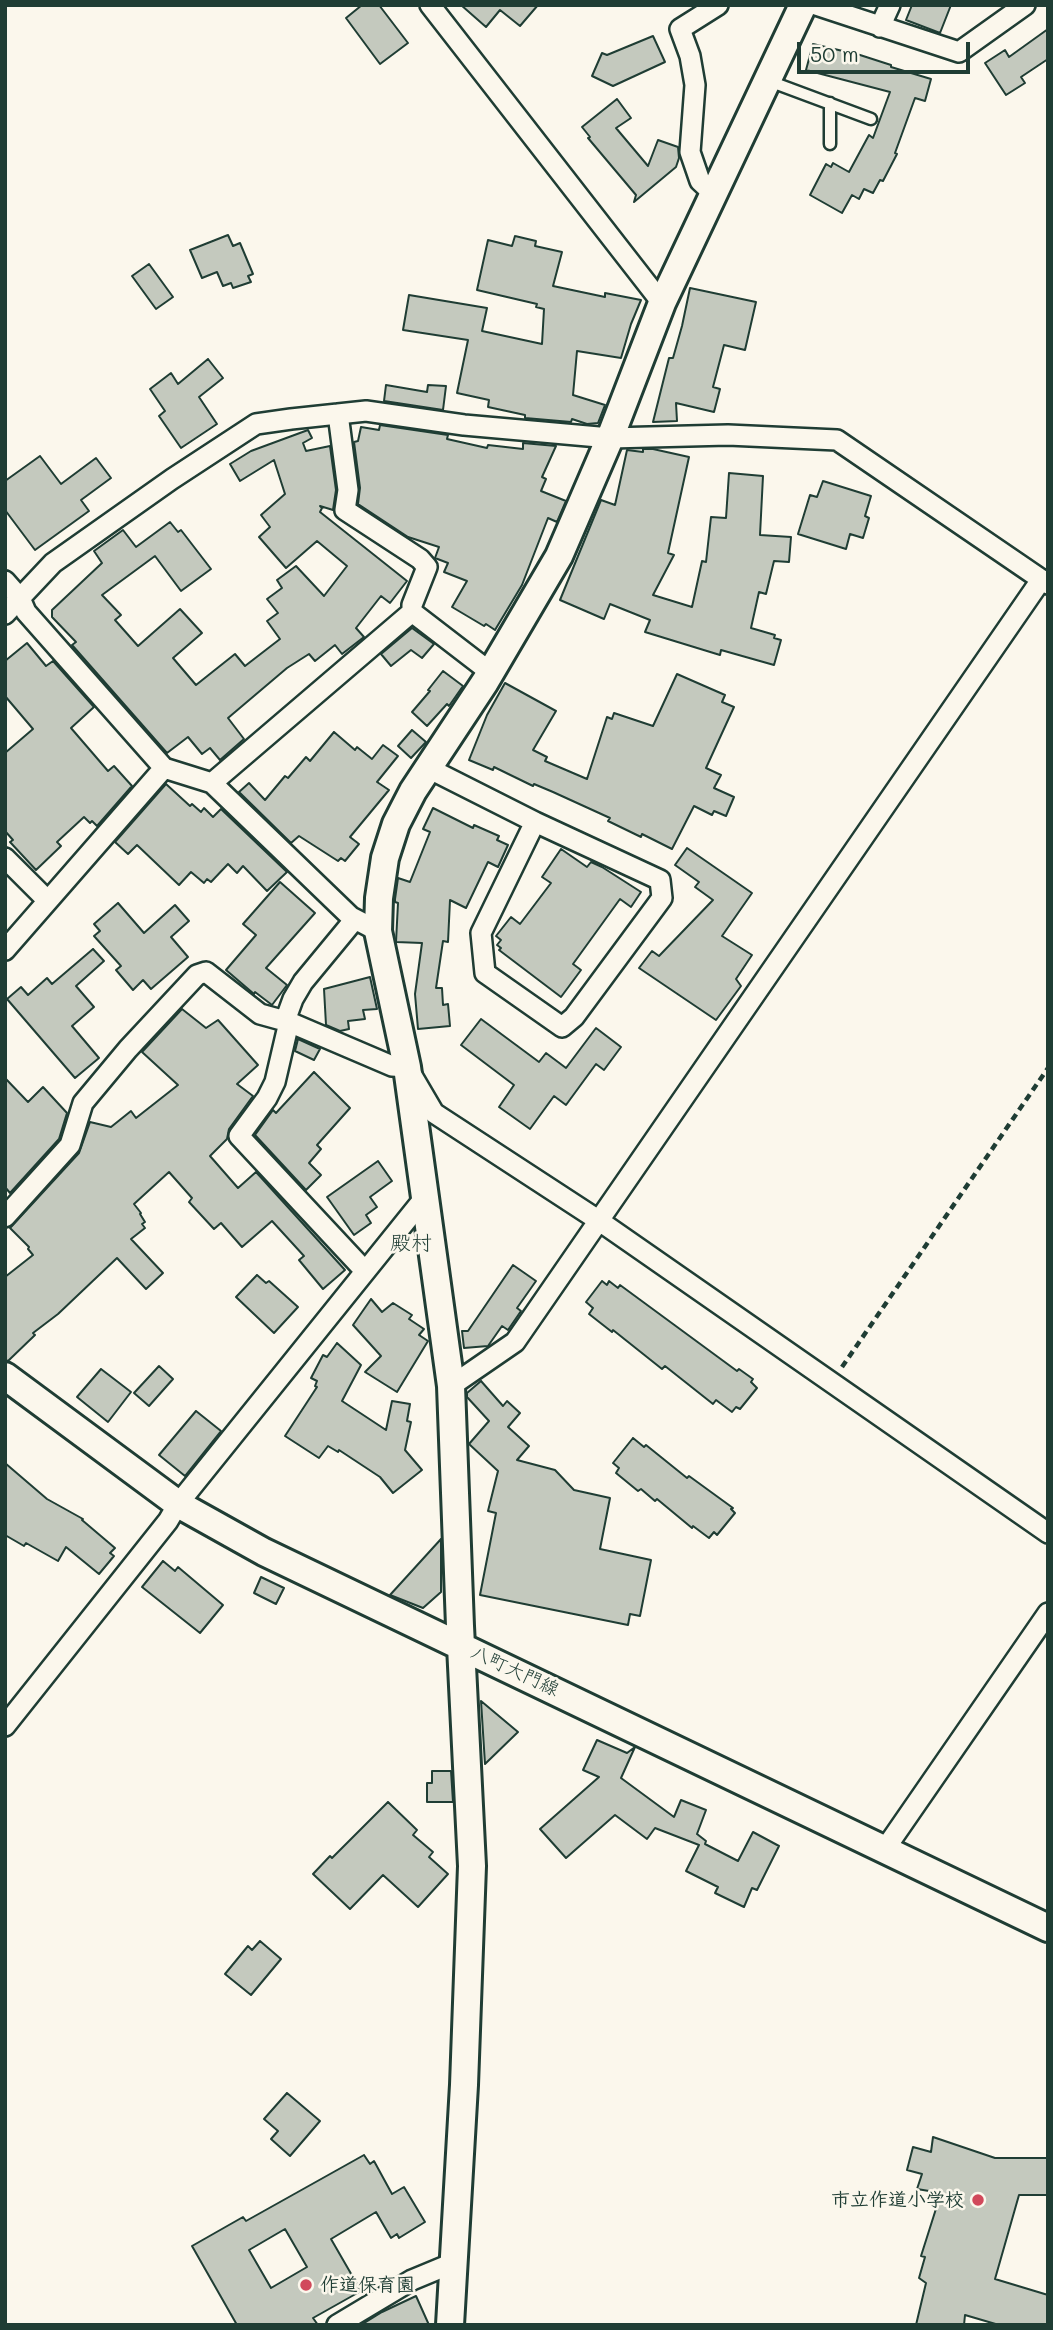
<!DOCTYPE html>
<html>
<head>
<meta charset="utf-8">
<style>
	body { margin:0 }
	#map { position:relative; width:1053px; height:2330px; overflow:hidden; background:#fbf7ec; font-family:Mali,sans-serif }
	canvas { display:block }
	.frame { position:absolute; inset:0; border:7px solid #1f3d34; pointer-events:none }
	.scale { position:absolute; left:797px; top:42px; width:173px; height:32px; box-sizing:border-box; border:4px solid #1f3d34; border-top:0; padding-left:9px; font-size:21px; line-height:24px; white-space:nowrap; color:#1f3d34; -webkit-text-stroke:5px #fbf7ec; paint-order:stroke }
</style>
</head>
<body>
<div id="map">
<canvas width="1053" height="2330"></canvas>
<div class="frame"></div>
<div class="scale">50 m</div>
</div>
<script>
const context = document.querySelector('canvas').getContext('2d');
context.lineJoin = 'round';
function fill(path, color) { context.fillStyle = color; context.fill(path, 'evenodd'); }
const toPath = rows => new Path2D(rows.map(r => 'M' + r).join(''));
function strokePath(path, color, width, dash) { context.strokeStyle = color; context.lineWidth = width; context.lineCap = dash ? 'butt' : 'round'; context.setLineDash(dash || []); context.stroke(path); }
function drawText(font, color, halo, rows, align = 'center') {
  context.font = font + ' Mali,"Klee One",sans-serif'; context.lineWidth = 5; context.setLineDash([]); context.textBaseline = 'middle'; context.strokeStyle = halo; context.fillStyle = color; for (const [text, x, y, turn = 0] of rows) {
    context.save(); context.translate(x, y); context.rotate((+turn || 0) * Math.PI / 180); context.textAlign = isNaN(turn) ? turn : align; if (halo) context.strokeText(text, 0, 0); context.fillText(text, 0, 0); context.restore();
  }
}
const building = toPath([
	[362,5,379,5,408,43,380,64,346,18,362,5],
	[461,5,538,5,520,26,500,10,486,27,461,5],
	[912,5,951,5,940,33,906,20,912,5],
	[1048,29,1048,59,1021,77,1025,83,1006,95,985,63,1005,50,1009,57,1048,29],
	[653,36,665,62,613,86,592,76,602,53,607,55,653,36],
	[813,44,860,55,891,65,891,67,931,79,925,101,915,98,895,153,897,154,883,181,880,180,873,193,864,189,859,199,852,195,842,213,810,195,826,164,831,167,833,163,849,172,869,135,873,138,890,92,806,70,813,44],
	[617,99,631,118,616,128,648,166,658,140,678,147,679,158,676,167,634,202,636,195,588,138,590,137,582,127,617,99],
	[228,235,233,246,240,243,253,274,248,276,251,282,233,288,231,283,223,286,217,272,202,278,190,250,228,235],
	[515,236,536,241,535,246,562,252,553,286,605,297,605,293,641,300,631,324,621,358,577,351,573,395,605,405,598,423,587,424,572,419,571,422,525,418,525,415,488,407,489,400,457,393,468,340,403,330,409,295,487,308,482,331,542,344,544,309,536,307,537,304,477,290,488,240,512,246,515,236],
	[149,264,173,297,156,309,132,276,149,264],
	[690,288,756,302,745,350,724,345,713,387,720,389,714,412,676,403,677,421,653,422,669,358,673,358,682,326,690,288],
	[208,359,223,378,199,397,217,424,181,448,159,416,165,411,150,389,171,373,178,384,208,359],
	[386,385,427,392,428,385,446,386,443,410,384,401,386,385],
	[380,425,448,435,447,439,487,448,488,445,523,449,523,443,556,446,542,477,546,479,541,491,566,501,557,522,548,518,522,585,495,630,486,624,484,626,452,607,467,581,444,572,448,563,435,558,439,547,408,537,358,504,360,488,354,442,358,441,361,427,379,430,380,425],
	[308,430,312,438,303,443,306,451,330,446,336,490,333,510,320,506,322,508,320,512,407,581,390,603,381,596,356,628,364,637,342,654,335,645,315,661,309,654,287,668,228,718,244,739,220,760,210,748,202,754,188,737,167,753,72,645,76,642,52,617,52,610,102,563,94,551,123,530,136,547,170,522,178,532,181,530,211,569,181,591,155,556,102,595,121,615,115,620,138,646,180,609,202,633,173,658,196,685,235,654,245,666,280,639,267,621,278,613,267,599,282,588,277,580,296,566,324,596,347,566,317,541,286,568,259,537,270,527,261,515,285,494,274,460,240,481,230,464,251,451,308,430],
	[643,449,653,449,689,457,668,553,674,555,653,595,692,607,702,561,706,562,711,517,726,518,729,473,763,476,760,535,791,537,789,562,774,561,766,594,759,592,751,628,775,635,774,638,781,640,774,665,721,650,720,655,645,632,650,620,610,604,604,619,560,600,601,500,615,505,627,450,643,452,643,449],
	[40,456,61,484,96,458,111,478,81,500,89,511,35,550,5,510,5,481,40,456],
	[823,481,871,496,865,516,869,518,863,538,850,534,846,549,798,534,810,495,817,497,823,481],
	[412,628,434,644,422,658,411,650,391,666,381,654,412,628],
	[27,643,46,666,53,661,94,707,71,728,108,771,114,766,132,786,97,826,92,821,90,823,84,817,57,842,61,846,36,870,10,842,13,840,5,831,5,753,33,729,5,696,5,661,27,643],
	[443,671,463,686,449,706,447,704,427,726,412,712,430,691,428,690,443,671],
	[677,674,725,695,722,702,734,707,706,768,721,775,714,788,734,797,726,816,714,811,712,815,694,806,672,849,642,834,641,837,608,821,610,818,553,792,534,784,533,786,494,767,493,770,469,760,487,715,505,683,556,711,533,750,547,757,545,761,587,779,607,717,612,719,614,713,653,726,677,674],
	[412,730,426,742,411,758,398,746,412,730],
	[334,732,355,750,357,747,372,759,383,745,398,756,377,782,389,790,350,837,359,844,345,861,341,858,338,861,299,836,291,843,239,792,249,783,265,800,285,776,288,778,306,757,310,761,334,732],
	[166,784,190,806,192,804,201,812,204,808,213,817,221,809,287,872,267,891,243,866,237,873,228,864,211,882,207,879,204,883,191,872,179,885,137,845,128,854,115,842,166,784],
	[433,808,473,828,474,825,499,836,497,840,508,845,498,867,488,862,466,908,450,900,448,942,443,941,436,988,442,988,443,1005,448,1004,450,1026,418,1029,415,994,422,943,396,942,398,903,395,902,395,899,398,878,410,882,430,832,423,829,433,808],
	[687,848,752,893,722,936,752,955,736,979,741,986,716,1020,639,968,652,951,659,956,713,900,695,887,699,882,675,865,687,848],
	[561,849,587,867,591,862,602,867,641,892,631,907,620,899,573,964,581,970,561,997,499,950,501,948,497,945,501,940,496,936,511,917,520,924,551,883,542,877,561,849],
	[280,882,315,913,266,968,287,985,272,1005,255,992,254,994,226,970,256,935,243,924,280,882],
	[118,903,144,933,175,905,189,921,171,937,188,957,151,989,143,980,133,990,116,970,121,966,94,936,100,931,94,924,118,903],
	[93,949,104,961,76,986,94,1007,72,1026,99,1058,75,1078,7,999,21,987,28,995,47,978,52,984,93,949],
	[370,977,377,1009,363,1010,365,1019,348,1021,349,1029,340,1031,326,1025,324,989,370,977],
	[182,1009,206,1028,218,1020,258,1065,237,1084,253,1096,229,1129,227,1139,210,1156,238,1188,256,1172,345,1270,323,1289,299,1260,304,1256,272,1221,242,1247,221,1223,214,1229,189,1202,192,1198,169,1172,134,1204,141,1213,140,1214,145,1222,142,1224,145,1228,131,1239,163,1273,146,1289,117,1258,58,1314,33,1333,35,1335,8,1361,5,1360,5,1277,33,1255,28,1249,29,1247,10,1228,79,1153,90,1122,111,1127,131,1111,136,1118,178,1085,142,1052,182,1009],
	[481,1019,539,1062,546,1053,566,1068,596,1028,621,1047,604,1070,596,1064,566,1105,554,1096,530,1129,499,1107,514,1085,461,1045,481,1019],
	[298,1039,320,1049,314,1060,295,1051,298,1039],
	[314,1072,350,1108,317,1145,321,1149,309,1163,321,1175,306,1190,255,1135,273,1110,276,1113,314,1072],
	[5,1078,28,1102,43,1087,67,1113,59,1139,10,1193,5,1187,5,1078],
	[378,1161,392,1181,370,1197,377,1207,366,1215,371,1223,354,1235,327,1197,378,1161],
	[513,1265,536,1281,517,1308,521,1311,508,1330,502,1326,488,1346,464,1348,462,1331,468,1331,513,1265],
	[257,1275,266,1283,269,1281,298,1307,274,1333,236,1297,257,1275],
	[602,1281,607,1285,609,1281,618,1288,620,1285,737,1371,739,1369,753,1379,751,1382,757,1388,740,1409,736,1407,732,1412,716,1400,713,1404,665,1366,662,1369,613,1330,612,1332,589,1314,593,1308,586,1302,602,1281],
	[371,1299,382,1312,393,1303,412,1315,409,1319,424,1329,419,1335,428,1341,397,1392,365,1372,381,1356,353,1325,371,1299],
	[337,1343,361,1365,342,1401,386,1430,392,1401,410,1404,407,1421,411,1422,405,1450,422,1470,393,1493,380,1477,339,1450,338,1452,328,1446,319,1458,285,1436,317,1387,315,1386,317,1381,311,1378,323,1355,327,1357,337,1343],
	[159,1366,173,1379,149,1406,134,1393,159,1366],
	[101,1369,131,1392,108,1422,77,1397,101,1369],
	[481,1381,503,1406,507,1401,520,1413,508,1427,529,1446,517,1460,555,1470,574,1490,610,1498,600,1549,651,1560,640,1616,630,1614,628,1625,480,1595,496,1513,488,1511,498,1471,469,1444,489,1421,467,1397,467,1393,481,1381],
	[196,1411,221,1431,185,1476,159,1455,196,1411],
	[633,1438,644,1447,646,1445,687,1478,689,1476,733,1508,731,1509,735,1513,717,1535,714,1532,709,1538,693,1526,692,1528,657,1499,655,1501,641,1489,638,1491,616,1473,619,1468,613,1463,633,1438],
	[5,1463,47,1499,83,1519,82,1520,115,1548,110,1553,114,1556,99,1574,66,1547,58,1561,26,1543,24,1546,5,1535,5,1463],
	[441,1539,441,1592,423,1608,390,1595,441,1539],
	[163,1561,175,1571,178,1567,223,1605,200,1633,142,1587,163,1561],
	[261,1577,284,1588,276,1604,254,1593,261,1577],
	[481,1701,518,1732,485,1764,481,1701],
	[597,1740,627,1753,635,1747,621,1778,674,1817,681,1800,706,1810,697,1834,706,1841,705,1844,738,1861,753,1832,779,1846,757,1890,752,1888,744,1907,715,1893,718,1887,686,1871,699,1845,655,1828,647,1839,615,1815,566,1858,540,1829,599,1777,583,1770,597,1740],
	[432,1771,451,1771,453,1802,427,1802,427,1783,432,1783,432,1771],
	[388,1802,417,1830,413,1835,433,1852,429,1857,448,1874,418,1907,383,1875,350,1909,313,1874,330,1856,332,1858,388,1802],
	[260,1941,281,1959,251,1995,225,1974,248,1946,252,1950,260,1941],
	[287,2093,320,2121,290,2156,271,2139,278,2131,264,2119,287,2093],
	[933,2137,995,2158,1048,2158,1048,2195,1019,2195,995,2279,1048,2295,1048,2325,999,2325,965,2315,964,2325,916,2325,926,2283,919,2278,925,2257,921,2256,941,2193,917,2189,922,2174,907,2170,913,2147,931,2152,933,2137],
	[364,2155,370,2164,374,2161,392,2194,404,2187,425,2222,399,2238,397,2234,391,2238,376,2212,331,2239,361,2291,313,2318,318,2325,237,2325,192,2246,243,2217,246,2221,364,2155],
	[285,2229,307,2267,271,2288,249,2250,285,2229],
	[416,2296,429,2325,361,2325,382,2312,416,2296]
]);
fill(building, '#c4c9be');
strokePath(building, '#1f3d34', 2);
const lane = toPath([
	[769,81,871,119],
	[830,103,830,144]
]);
const street = toPath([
	[430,5,662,303],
	[816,5,959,52,1025,5],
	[880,27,890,5],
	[714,194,700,181,690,152,695,85,690,56,680,29,718,5],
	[338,414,348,490,345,510,420,559,427,567,412,605,412,612],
	[5,581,20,598,26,612,164,768,212,783,351,917,378,931],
	[5,614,53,563,172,479,256,424,291,419,366,411,464,425,610,438,728,435,837,440,1048,584],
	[428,768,535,822,481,933,485,973,562,1027,574,1017,662,898,660,880,535,822],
	[212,783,412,612,490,672],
	[5,858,47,900],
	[5,950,164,768],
	[285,1021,293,999,303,982,355,919],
	[289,1022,275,1082,267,1098,239,1136,365,1271],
	[5,1217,70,1145,83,1103,128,1049,197,975,206,972,260,1014,289,1022,392,1066,407,1067,434,1113,598,1220,1048,1533],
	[451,1386,515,1342,1041,580],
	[5,1726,168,1521,178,1504,426,1196],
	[885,1849,1048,1613],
	[337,2325,412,2280,453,2263]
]);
const secondary = toPath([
	[5,1376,178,1504,264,1552,1048,1928],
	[450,2325,464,2085,472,1866,460,1626,451,1386,407,1067,378,931,379,898,385,858,396,824,413,791,485,682,559,556,610,438,662,303,803,5]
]);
strokePath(lane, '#1f3d34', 15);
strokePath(street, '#1f3d34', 24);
strokePath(secondary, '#1f3d34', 32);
strokePath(toPath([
	[842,1367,1048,1068]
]), '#1f3d34', 4.5, [7, 5]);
strokePath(lane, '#fbf7ec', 10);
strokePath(street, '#fbf7ec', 19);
strokePath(secondary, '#fbf7ec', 26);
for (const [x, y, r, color] of [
	[978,2200,7,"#d1495b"],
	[306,2285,7,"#d1495b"]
]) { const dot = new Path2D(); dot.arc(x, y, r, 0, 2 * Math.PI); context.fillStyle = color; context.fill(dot); strokePath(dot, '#fbf7ec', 2.5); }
drawText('19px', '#1f3d34', '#fbf7ec', [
	["八町大門線",515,1671,25]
]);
drawText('bold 19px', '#1f3d34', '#fbf7ec', [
	["市立作道小学校",964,2200],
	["作道保育園",320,2285,"left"]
], 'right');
drawText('21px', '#1f3d34', '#fbf7ec', [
	["殿村",411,1244]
]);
</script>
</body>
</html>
